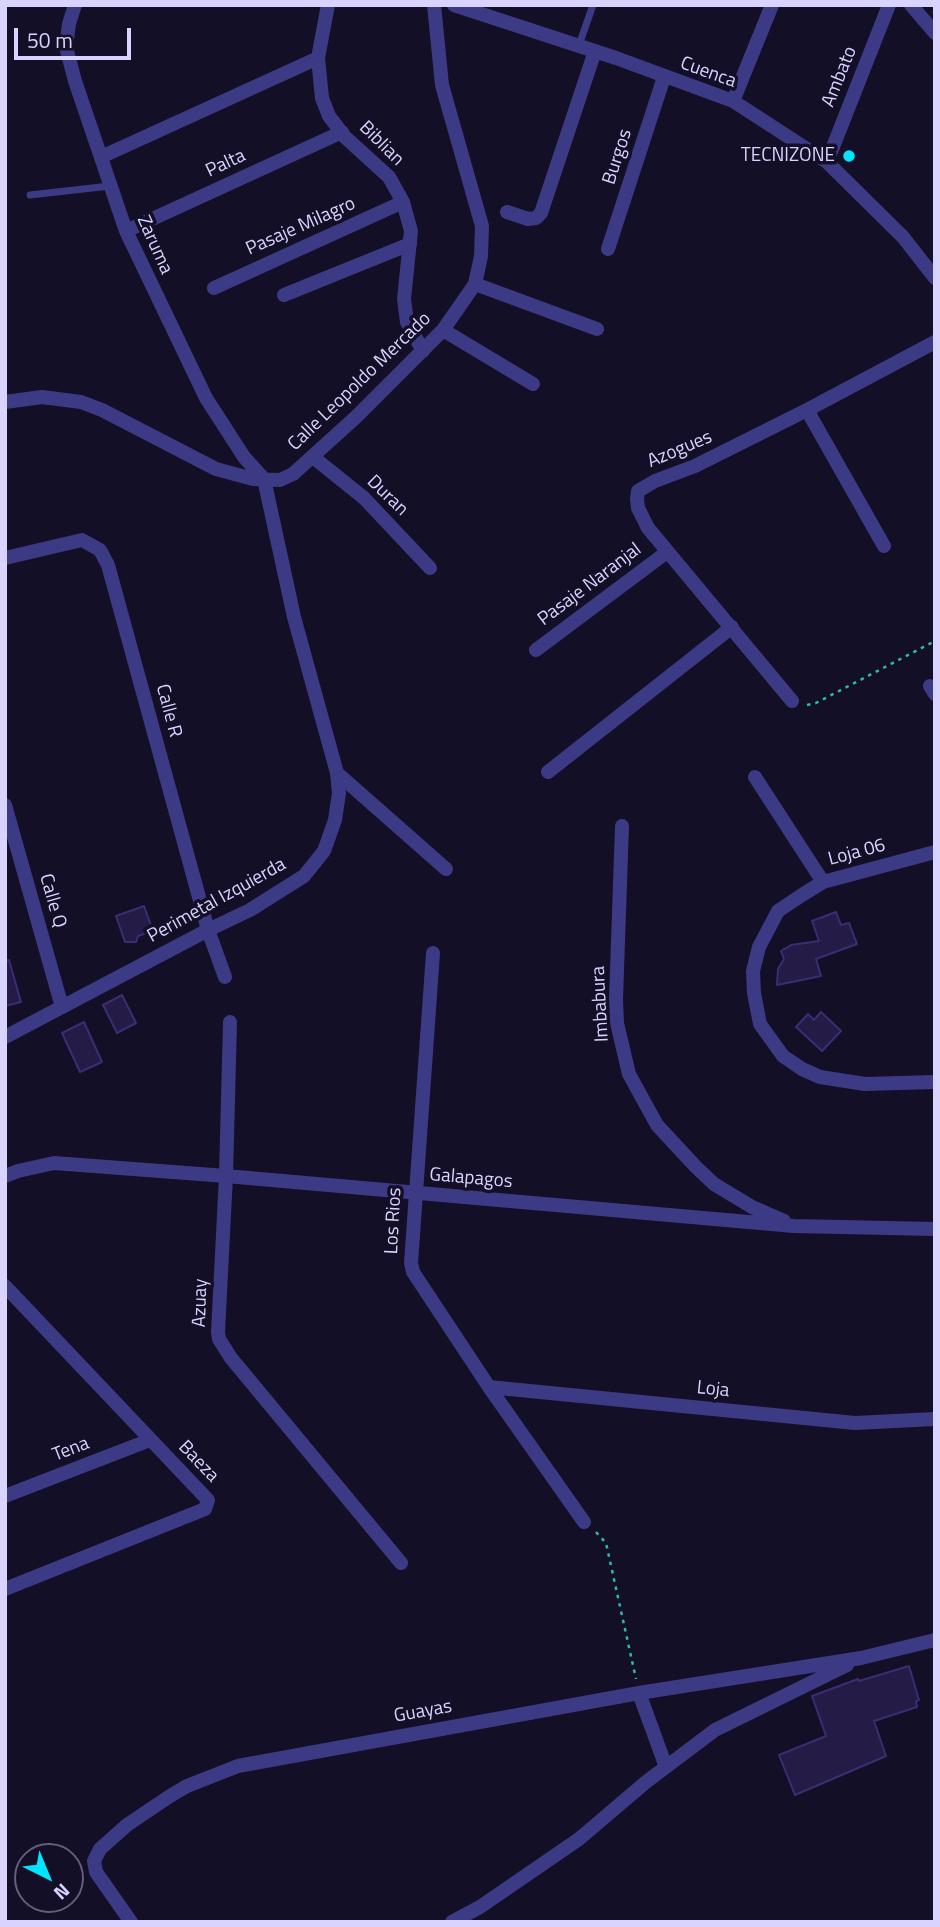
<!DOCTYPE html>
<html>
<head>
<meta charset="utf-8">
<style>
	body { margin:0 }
	#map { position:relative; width:940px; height:1927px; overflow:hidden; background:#130f26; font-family:"Titillium Web",sans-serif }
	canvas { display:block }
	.frame { position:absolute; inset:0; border:7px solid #d9d4ff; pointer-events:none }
	.north { position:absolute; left:14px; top:1843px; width:70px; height:70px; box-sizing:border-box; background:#130f26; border:2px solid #625e7d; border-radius:50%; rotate:137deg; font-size:19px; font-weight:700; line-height:28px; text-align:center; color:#d9d4ff }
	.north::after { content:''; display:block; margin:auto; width:24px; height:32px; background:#00e5ff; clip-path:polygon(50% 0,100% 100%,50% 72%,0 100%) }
	.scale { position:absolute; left:14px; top:28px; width:117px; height:32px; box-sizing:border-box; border:4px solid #d9d4ff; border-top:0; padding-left:9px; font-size:21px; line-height:24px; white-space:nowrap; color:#d9d4ff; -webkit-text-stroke:5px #130f26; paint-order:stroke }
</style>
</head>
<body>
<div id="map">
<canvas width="940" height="1927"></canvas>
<div class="frame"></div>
<div class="north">N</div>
<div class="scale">50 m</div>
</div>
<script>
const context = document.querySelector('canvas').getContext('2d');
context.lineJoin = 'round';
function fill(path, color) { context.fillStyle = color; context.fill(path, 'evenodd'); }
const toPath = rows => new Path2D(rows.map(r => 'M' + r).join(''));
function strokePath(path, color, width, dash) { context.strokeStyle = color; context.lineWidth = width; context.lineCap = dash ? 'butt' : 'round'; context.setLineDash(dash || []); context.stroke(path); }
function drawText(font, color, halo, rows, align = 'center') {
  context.font = font + ' "Titillium Web",sans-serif'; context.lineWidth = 7; context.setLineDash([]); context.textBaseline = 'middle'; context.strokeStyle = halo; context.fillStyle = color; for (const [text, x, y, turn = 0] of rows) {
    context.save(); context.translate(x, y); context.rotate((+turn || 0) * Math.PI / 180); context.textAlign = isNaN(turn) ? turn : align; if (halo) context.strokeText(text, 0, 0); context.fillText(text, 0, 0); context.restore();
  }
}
const building = toPath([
	[144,906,153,931,138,936,136,942,125,942,116,916,144,906],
	[836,912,841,925,849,923,857,944,816,959,821,976,777,985,778,969,784,959,781,951,791,945,819,941,812,921,836,912],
	[9,960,21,1002,5,1006,5,961,9,960],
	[122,995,136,1023,117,1033,103,1005,122,995],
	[821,1012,841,1031,822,1051,796,1027,808,1014,814,1020,821,1012],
	[84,1022,102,1062,80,1072,62,1033,84,1022],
	[909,1666,919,1700,916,1701,917,1707,874,1721,886,1756,795,1795,779,1755,826,1736,812,1696,858,1679,859,1681,909,1666]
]);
fill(building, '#241b47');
strokePath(building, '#3b2d73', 2);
strokePath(toPath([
	[807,705,816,703,935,641],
	[596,1532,606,1543,636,1679]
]), '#2fb8b0', 2.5, [3.5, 5]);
strokePath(toPath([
	[579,45,593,5],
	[30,195,110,186]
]), '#3d3a85', 7);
strokePath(toPath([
	[328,5,318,58,322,98,329,116,345,137,389,177,403,202,411,231,404,299,407,322,423,351],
	[454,5,616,58,733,101,827,162,903,237,935,278],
	[911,5,935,33],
	[733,101,772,5],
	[101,157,318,58],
	[827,162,889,5],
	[507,212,528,219,536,218,541,213,595,51],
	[126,231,342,132],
	[608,249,664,77],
	[475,284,597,329],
	[214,288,403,202],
	[284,295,410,244],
	[443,330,533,384],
	[5,402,42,397,81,402,102,410,216,469,253,479,280,480,293,474,356,417,443,330,475,284,481,256,482,226,442,85,434,5],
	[807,410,884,546],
	[313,457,364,498,430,568],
	[5,558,82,540,100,550,108,565,208,930,225,977],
	[536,650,667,552],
	[930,686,935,694],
	[792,701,648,528,638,508,637,499,638,491,655,481,695,466,807,410,935,342],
	[548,772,732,627],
	[337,773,446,869],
	[755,777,823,882],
	[5,805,62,1007],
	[622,826,616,999,617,1023,629,1074,657,1125,696,1167,714,1184,752,1207,784,1221],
	[935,852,823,882,802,895,778,911,759,947,753,971,754,993,760,1024,783,1056,802,1069,820,1077,865,1084,935,1082],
	[433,953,411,1263,413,1272,489,1387,584,1522],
	[230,1022,226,1176,218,1332,219,1339,231,1358,401,1563],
	[5,1037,208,930,250,910,304,876,324,851,335,820,339,793,337,773,294,617,264,479,244,457,206,398,126,231,75,81,66,47,69,24,75,5],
	[5,1176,18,1171,54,1163,226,1176,794,1226,935,1229],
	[5,1286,208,1500,205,1509,5,1589],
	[489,1387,855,1423,935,1419],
	[5,1496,150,1440],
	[639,1693,666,1767],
	[131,1922,96,1872,94,1861,100,1849,127,1825,170,1796,187,1786,238,1766,639,1693,861,1658,935,1640],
	[452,1922,480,1907,579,1839,646,1782,715,1730,847,1665]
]), '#3d3a85', 14);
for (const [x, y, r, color] of [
	[849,156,7,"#00e5ff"]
]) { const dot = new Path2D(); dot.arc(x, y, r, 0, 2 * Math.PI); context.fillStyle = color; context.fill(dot); strokePath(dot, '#130f26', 2.5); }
drawText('19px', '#d9d4ff', '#130f26', [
	["Cuenca",708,73,20],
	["Ambato",840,77,-68],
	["Biblian",381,144,45],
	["Burgos",618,157,-72],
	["Palta",226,164,-25],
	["Pasaje Milagro",301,227,-24],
	["Zaruma",154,245,66],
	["Calle Leopoldo Mercado",360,382,-44],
	["Azogues",680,450,-23],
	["Duran",387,496,44],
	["Pasaje Naranjal",590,585,-37],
	["Calle R",168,711,75],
	["Loja 06",857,853,-15],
	["Calle Q",52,901,74],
	["Perimetal Izquierda",217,901,-29],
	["Imbabura",601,1004,-93],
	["Galapagos",471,1179,5],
	["Los Rios",394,1221,-87],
	["Azuay",201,1303,-88],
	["Loja",713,1390,6],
	["Tena",71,1450,-21],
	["Baeza",198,1462,46],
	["Guayas",423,1712,-10]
]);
drawText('19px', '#d9d4ff', '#130f26', [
	["TECNIZONE",835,156]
], 'right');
</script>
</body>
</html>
